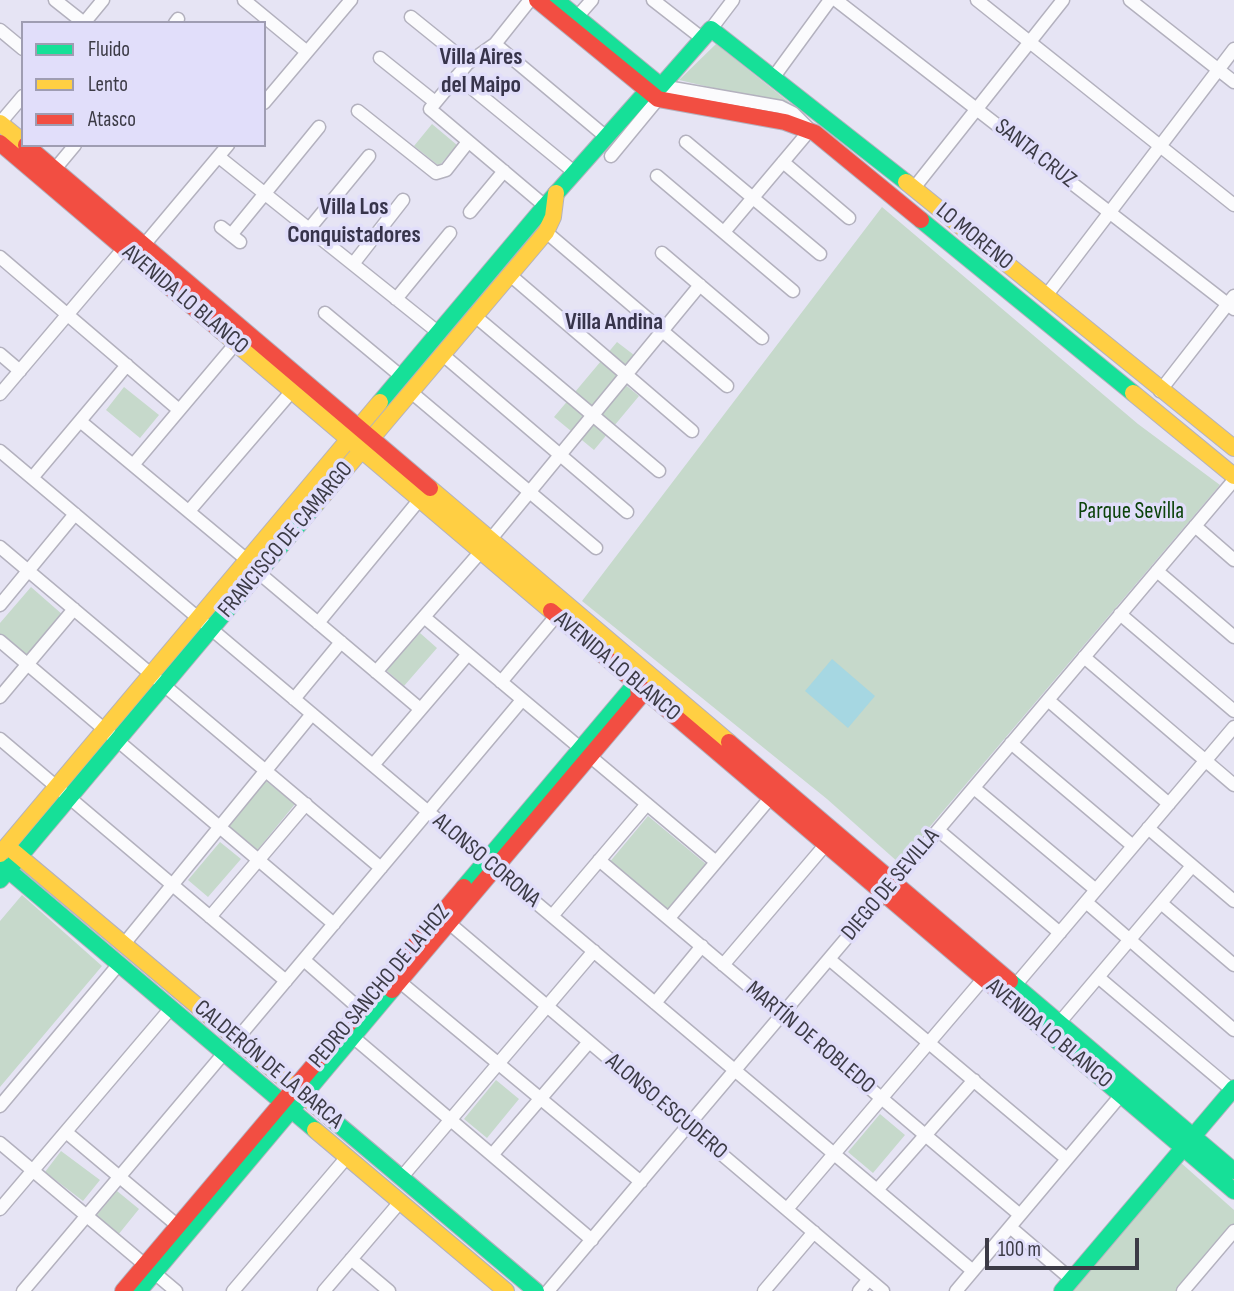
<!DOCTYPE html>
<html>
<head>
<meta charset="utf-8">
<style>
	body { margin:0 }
	#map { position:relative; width:1234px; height:1291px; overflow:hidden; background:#e6e4f4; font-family:"Sofia Sans Condensed",sans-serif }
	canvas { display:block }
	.legend { position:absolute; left:21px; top:21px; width:245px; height:126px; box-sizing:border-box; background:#e1defa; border:2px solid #9f9db2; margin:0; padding:9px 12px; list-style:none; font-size:21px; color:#3c3b46 }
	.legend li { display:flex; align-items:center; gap:14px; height:35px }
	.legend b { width:35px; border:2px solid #9f9db2 }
	.scale { position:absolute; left:985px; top:1238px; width:154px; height:32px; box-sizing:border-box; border:4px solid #3c3b46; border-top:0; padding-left:9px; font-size:21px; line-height:24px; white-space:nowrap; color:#3c3b46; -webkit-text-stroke:5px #e1defa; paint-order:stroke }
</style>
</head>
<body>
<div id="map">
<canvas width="1234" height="1291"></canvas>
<ul class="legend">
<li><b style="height:9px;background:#16e098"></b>Fluido</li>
<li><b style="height:9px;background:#ffcf43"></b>Lento</li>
<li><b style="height:9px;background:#f24e42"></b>Atasco</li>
</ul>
<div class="scale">100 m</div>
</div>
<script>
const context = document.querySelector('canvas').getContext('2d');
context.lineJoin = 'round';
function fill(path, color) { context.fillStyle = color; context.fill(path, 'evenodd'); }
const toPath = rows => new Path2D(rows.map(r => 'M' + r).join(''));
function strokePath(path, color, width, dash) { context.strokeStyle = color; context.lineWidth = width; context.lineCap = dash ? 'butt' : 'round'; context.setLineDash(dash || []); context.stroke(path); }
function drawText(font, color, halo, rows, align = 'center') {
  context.font = font + ' "Sofia Sans Condensed",sans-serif'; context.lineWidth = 7; context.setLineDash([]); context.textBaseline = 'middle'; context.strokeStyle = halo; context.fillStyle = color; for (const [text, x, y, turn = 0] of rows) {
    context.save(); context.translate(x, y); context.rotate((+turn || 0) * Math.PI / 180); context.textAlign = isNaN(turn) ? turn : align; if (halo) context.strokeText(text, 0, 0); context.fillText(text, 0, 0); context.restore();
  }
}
fill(toPath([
	[716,44,795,107,679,80],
	[432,124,457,145,439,166,414,146],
	[882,207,1138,424,1220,485,899,863,827,799,582,601],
	[617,342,634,355,616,377,639,396,594,450,554,417],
	[124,387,159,415,140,438,106,410],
	[31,587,63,615,25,658,0,637,0,623],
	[420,633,437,648,404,686,386,670],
	[266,781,295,804,255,853,226,830],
	[648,816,706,864,666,911,608,864],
	[220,842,241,859,208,897,188,880],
	[22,895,102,966,0,1087,0,921],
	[496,1080,519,1099,487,1138,464,1119],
	[880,1114,905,1135,873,1173,848,1152],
	[61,1151,100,1180,83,1201,45,1172],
	[1180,1162,1234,1210,1234,1226,1180,1291,1071,1291],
	[117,1191,139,1209,118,1235,96,1216]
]), '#c6d9cb');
fill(toPath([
	[832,659,875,696,848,728,805,691]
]), '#a6d7e2');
const street = toPath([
	[55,0,84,23],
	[244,0,307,52],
	[530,0,495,44,468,63,430,109,545,206],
	[653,0,703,39],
	[836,0,1234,309],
	[977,0,1234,205],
	[1130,0,1234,82],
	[411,17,468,63],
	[577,17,592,0],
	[84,23,103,0],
	[175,23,178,19],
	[711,29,733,0],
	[0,30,23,49],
	[495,44,605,136],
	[380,58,435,102],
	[457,76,574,172],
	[773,78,830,0],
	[661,86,781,107,793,113,810,130,724,232],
	[264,103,351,0],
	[358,111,436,173,446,170,468,142],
	[0,123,23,96],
	[686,142,820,254],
	[611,156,658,99,660,93],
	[219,157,439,333],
	[783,162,849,218],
	[55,169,75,145],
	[657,176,793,291],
	[914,188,1063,0],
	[470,212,504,171],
	[221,227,240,242],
	[309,229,369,156],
	[546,232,727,386],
	[231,235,319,127],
	[662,253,762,338],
	[0,257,179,410],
	[353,264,403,200],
	[510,275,692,431],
	[1046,296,1234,49],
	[396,299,450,233],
	[325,313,402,377],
	[475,316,659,471],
	[0,354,20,371],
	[443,355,627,512],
	[1160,391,1234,296],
	[411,392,596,548],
	[0,394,124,248,144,245,228,145],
	[80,421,247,560],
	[0,451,973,1271],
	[133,465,236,343],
	[32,478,127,365],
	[189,511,292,391],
	[1195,526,1234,560],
	[0,547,381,868],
	[1157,571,1234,637],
	[259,573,419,708],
	[0,605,75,514],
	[1120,614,1234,711],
	[424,617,716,862],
	[318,623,420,499],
	[0,641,334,924],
	[1084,657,1234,785],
	[376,672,476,557,700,285],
	[501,682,556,616],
	[0,697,74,609],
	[294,699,341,642],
	[1048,700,1169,804],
	[0,739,286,981],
	[1011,743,1133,846],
	[373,765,468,654],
	[974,788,1096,890],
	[1148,828,1234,901],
	[938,830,1060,933],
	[599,860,1020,1215],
	[1086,902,1234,1030],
	[1161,903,1234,965],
	[552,916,647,804],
	[210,917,306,804],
	[669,918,771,797],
	[449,923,883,1291],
	[124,944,312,714],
	[829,959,1067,1159],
	[304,960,361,1010],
	[723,965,826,844],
	[1098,977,1232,1090],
	[400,982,641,1182],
	[1013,988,1234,727],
	[655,1003,702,946],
	[1060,1022,1192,866],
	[353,1037,592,1240],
	[237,1039,522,700],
	[0,1106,119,964],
	[66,1132,178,1226],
	[0,1143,176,1291],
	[492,1155,589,1042],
	[401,1178,594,951],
	[877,1190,974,1080],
	[0,1209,171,1008],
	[787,1209,984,978],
	[1010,1227,1072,1280],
	[351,1259,389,1291],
	[23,1291,224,1053],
	[233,1291,347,1157],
	[324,1291,400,1202],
	[548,1291,1234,480],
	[764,1291,814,1232],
	[859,1291,869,1279],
	[956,1291,1121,1095],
	[1183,1291,1234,1231]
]);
const fast = toPath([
	[556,0,661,86,711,29,906,182],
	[921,220,1133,393],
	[380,402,545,206,647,91],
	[2,865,315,1130],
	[0,880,317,503],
	[464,887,631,689,645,678],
	[1010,981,1234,1171],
	[1016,1006,1234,1191],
	[333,1120,536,1291],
	[139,1291,392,990],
	[1062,1291,1234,1088]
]);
const slow = toPath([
	[0,123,23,142],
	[906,182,1234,448],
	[221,331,551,611],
	[1133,393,1234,476],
	[430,488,729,742],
	[317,503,546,232,553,217,556,193],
	[13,851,333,1120],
	[0,854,380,402],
	[315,1130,506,1291]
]);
const jam = toPath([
	[537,0,658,99,785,122,815,133,921,220],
	[0,143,221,331],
	[26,145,430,488],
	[551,611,1016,1006],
	[729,742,1010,981],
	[392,990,639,698,638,686],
	[123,1291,464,887]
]);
strokePath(street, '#b3b1be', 15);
strokePath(fast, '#b3b1be', 18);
strokePath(slow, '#b3b1be', 18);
strokePath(jam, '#b3b1be', 18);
strokePath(street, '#fbfbfd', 12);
strokePath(fast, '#16e098', 16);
strokePath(slow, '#ffcf43', 16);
strokePath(jam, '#f24e42', 16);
drawText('23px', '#3c3b46', '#e1defa', [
	["SANTA CRUZ",1035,154,38],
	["LO MORENO",974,237,39],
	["AVENIDA LO BLANCO",185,300,40],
	["FRANCISCO DE CAMARGO",286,540,-50],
	["AVENIDA LO BLANCO",617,667,40],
	["ALONSO CORONA",486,861,40],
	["DIEGO DE SEVILLA",891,885,-50],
	["PEDRO SANCHO DE LA HOZ",380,987,-50],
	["AVENIDA LO BLANCO",1049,1034,40],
	["MARTÍN DE ROBLEDO",810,1038,40],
	["CALDERÓN DE LA BARCA",268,1065,40],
	["ALONSO ESCUDERO",666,1107,40]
]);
drawText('23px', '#0c430b', '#e1defa', [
	["Parque Sevilla",1131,512]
]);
drawText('bold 24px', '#37344b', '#e1defa', [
	["Villa Aires",481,58],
	["del Maipo",481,86],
	["Villa Los",354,208],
	["Conquistadores",354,236],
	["Villa Andina",614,323]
]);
</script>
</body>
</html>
